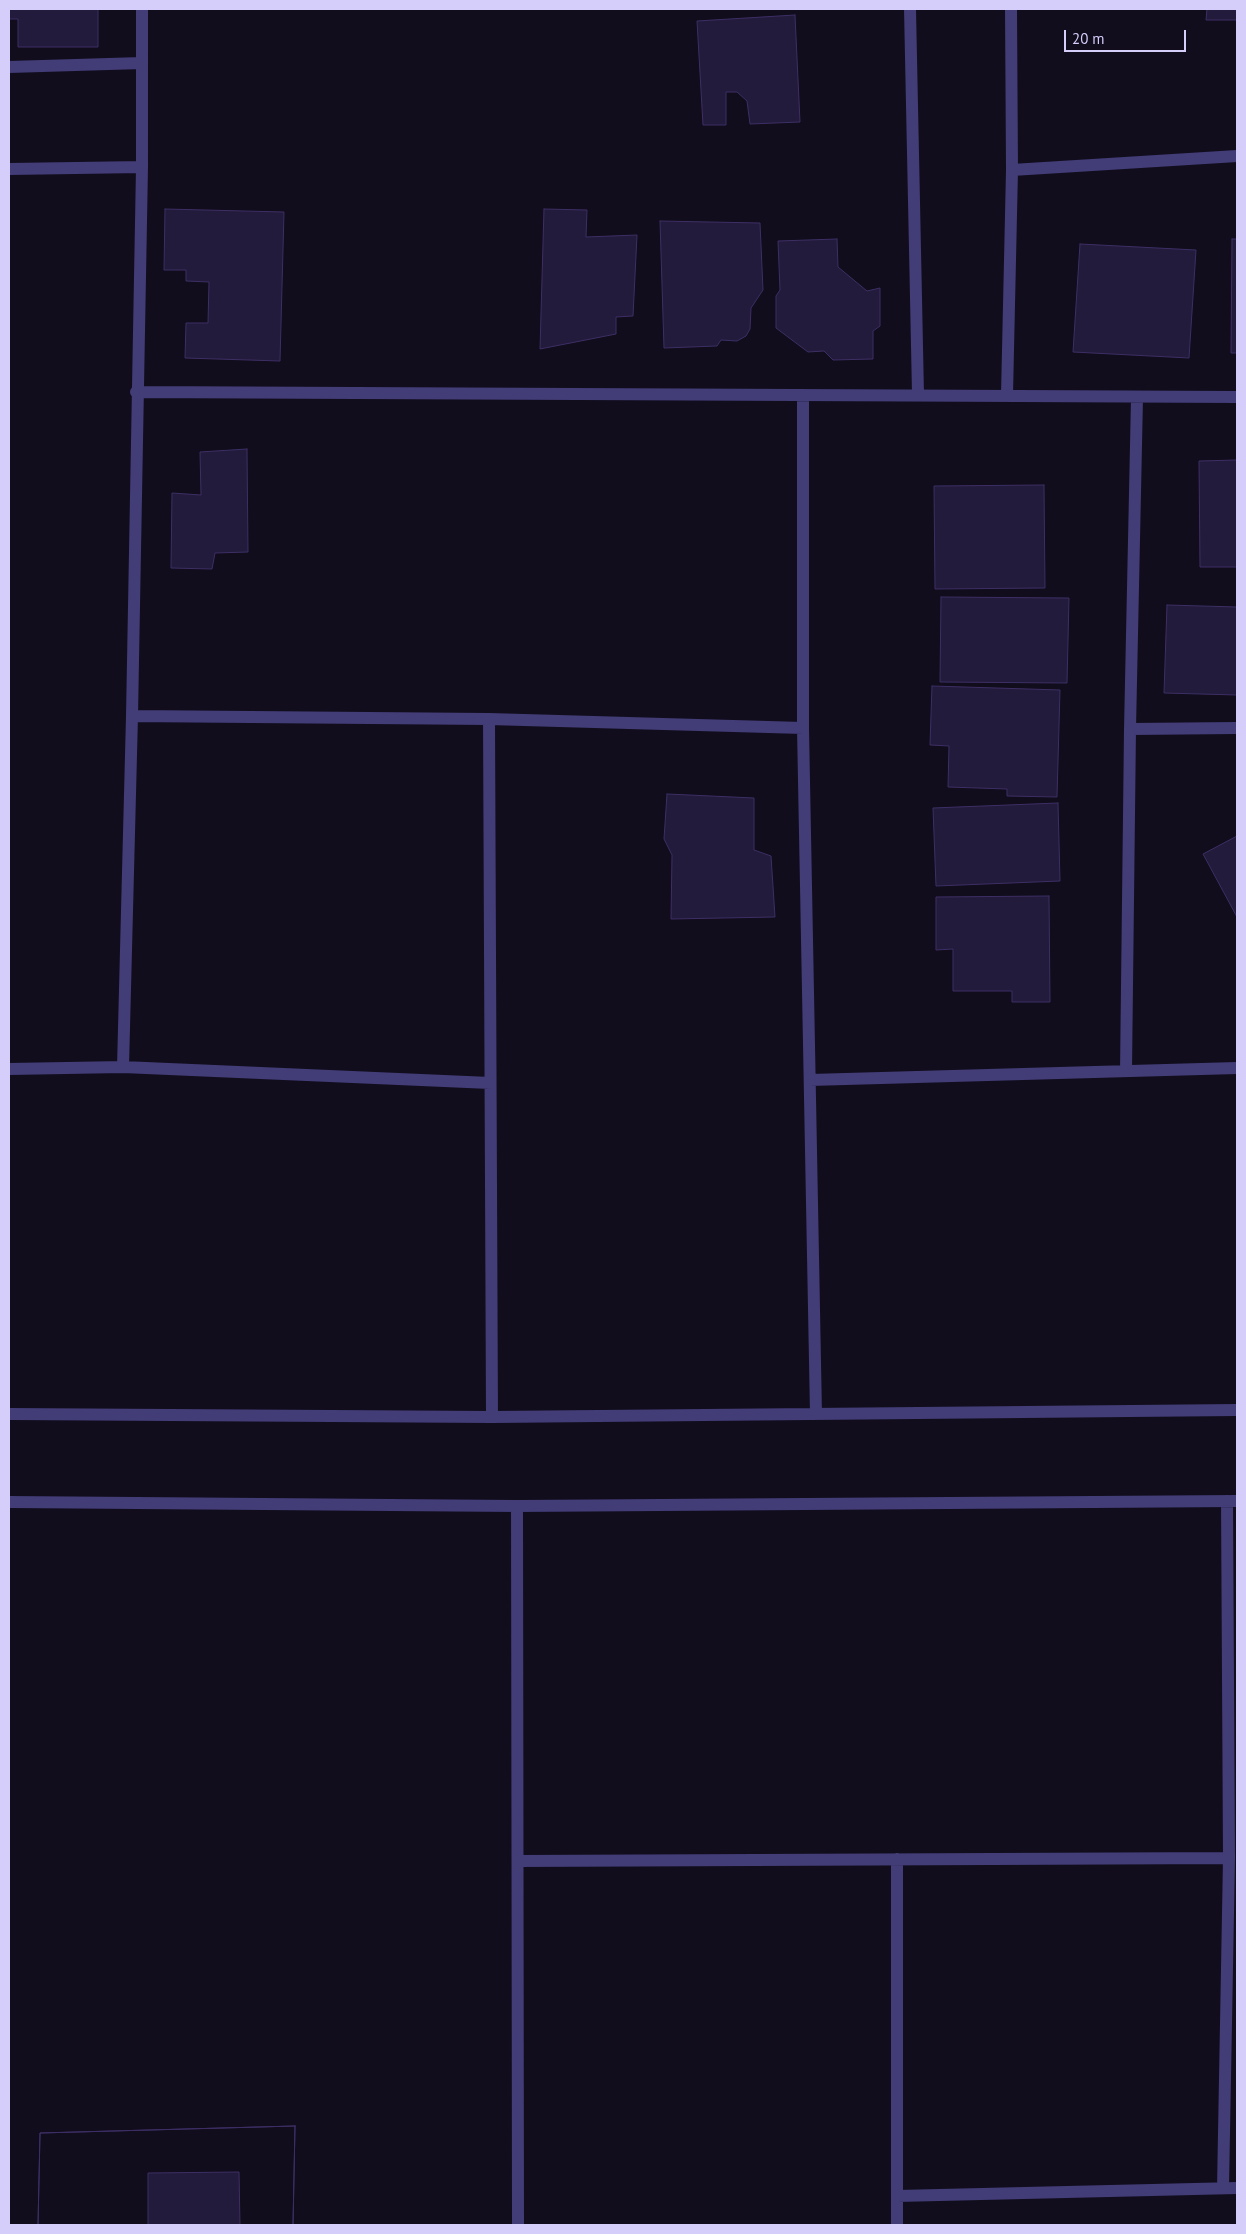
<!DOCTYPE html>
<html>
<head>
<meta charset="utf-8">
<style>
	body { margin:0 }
	#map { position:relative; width:1246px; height:2234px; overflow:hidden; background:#110d1c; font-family:"PT Sans",sans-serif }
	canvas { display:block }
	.frame { position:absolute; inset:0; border:10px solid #d5cdfa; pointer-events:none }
	.scale { position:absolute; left:1064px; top:30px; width:122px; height:22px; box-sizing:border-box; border:2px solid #d5cdfa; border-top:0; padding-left:6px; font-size:15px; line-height:18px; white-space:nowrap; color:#d5cdfa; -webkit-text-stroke:4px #110d1c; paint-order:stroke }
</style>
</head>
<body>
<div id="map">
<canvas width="1246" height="2234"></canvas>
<div class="frame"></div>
<div class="scale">20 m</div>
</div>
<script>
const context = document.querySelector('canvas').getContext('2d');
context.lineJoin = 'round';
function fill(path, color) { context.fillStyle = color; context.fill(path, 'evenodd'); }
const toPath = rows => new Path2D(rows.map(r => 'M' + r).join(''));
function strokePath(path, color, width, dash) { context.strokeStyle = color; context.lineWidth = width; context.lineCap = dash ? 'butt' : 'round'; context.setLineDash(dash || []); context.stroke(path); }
const building = toPath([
	[9,9,98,9,98,47,18,47,18,19,9,19,9,9],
	[1207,9,1237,9,1237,20,1206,20,1207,9],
	[795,15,800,122,750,124,747,101,737,92,726,92,726,125,703,125,697,21,795,15],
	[165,209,284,212,280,361,185,358,186,323,208,323,209,282,186,281,186,270,164,270,165,209],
	[544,209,587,210,586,237,637,235,633,316,616,317,616,334,540,349,544,209],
	[660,221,760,223,763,290,751,308,750,329,746,336,737,341,721,340,717,346,664,348,660,221],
	[837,239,838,267,867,291,880,288,880,326,873,331,873,359,833,360,824,351,808,352,776,328,776,296,780,290,778,241,837,239],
	[1232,239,1237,239,1237,353,1231,353,1232,239],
	[1080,244,1196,250,1189,358,1073,352,1080,244],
	[247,449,248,552,215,553,212,569,171,568,172,493,201,495,200,452,247,449],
	[1237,460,1237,567,1200,567,1199,461,1237,460],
	[1044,485,1045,588,935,589,934,486,1044,485],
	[941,597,1069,598,1067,683,940,682,941,597],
	[1167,605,1237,607,1237,695,1164,693,1167,605],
	[932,686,1060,690,1057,797,1007,796,1007,789,948,787,949,746,930,745,932,686],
	[667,794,754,798,754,850,771,856,775,917,671,919,672,855,664,839,667,794],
	[1058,803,1060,881,936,886,933,808,1058,803],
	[1237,836,1237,917,1203,854,1237,836],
	[1049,896,1050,1002,1012,1002,1012,991,953,991,953,949,936,950,936,897,1049,896],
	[295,2126,293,2225,240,2225,239,2172,148,2173,148,2225,38,2225,40,2133,295,2126],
	[295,2126,293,2225,38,2225,40,2133,295,2126]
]);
fill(building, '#231b3b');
strokePath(building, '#3d2f65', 1);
strokePath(toPath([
	[910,9,918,394],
	[9,67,142,63],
	[9,169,142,167],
	[1012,170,1237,156],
	[136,392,1237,397],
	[803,395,803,728,816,1414],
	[1007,395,1012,170,1011,9],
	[132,716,489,719,803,728],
	[489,719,492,1417],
	[1130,729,1237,728],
	[123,1067,132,716,142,167,142,9],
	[9,1069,123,1067,490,1083],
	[1126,1071,1130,729,1137,398],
	[810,1080,1237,1068],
	[9,1414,492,1417,1237,1410],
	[9,1502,517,1506,1237,1501],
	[517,1506,518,2225],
	[897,1859,897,2225],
	[518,1861,1229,1858],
	[1223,2188,1229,1858,1227,1501],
	[897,2196,1237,2188]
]), '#423c77', 12);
</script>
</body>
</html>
